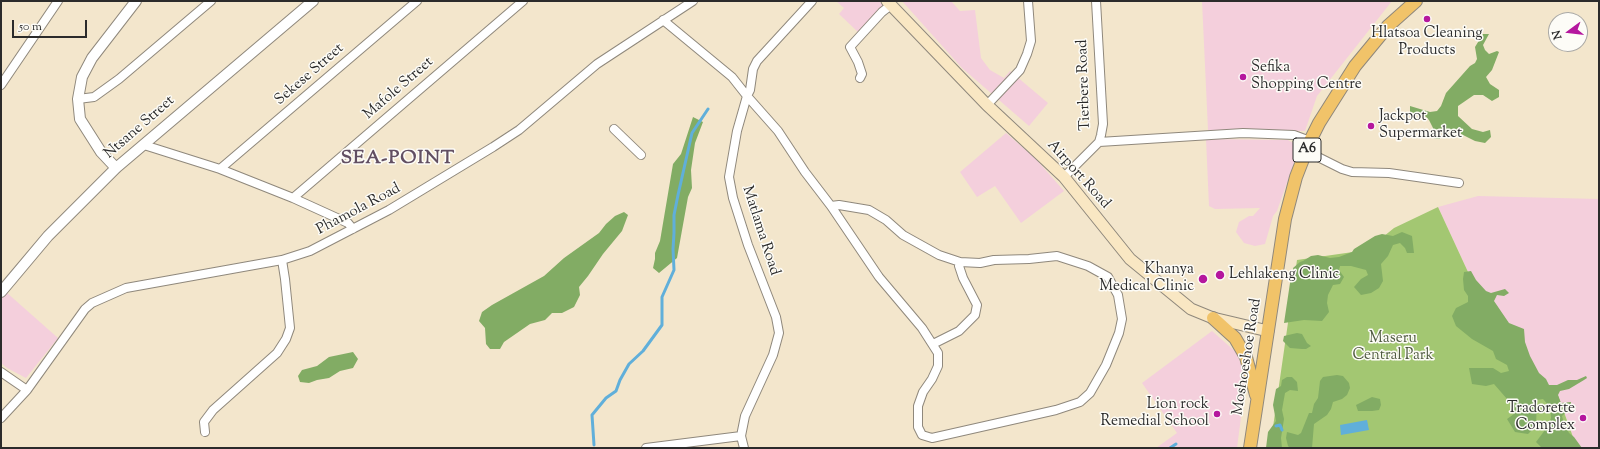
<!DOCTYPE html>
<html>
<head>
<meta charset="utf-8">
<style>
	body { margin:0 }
	#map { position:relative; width:1600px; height:449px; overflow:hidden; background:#f3e6cc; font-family:"Sorts Mill Goudy",serif }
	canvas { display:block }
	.frame { position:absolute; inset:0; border:2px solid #2b2b2b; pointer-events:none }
	.north { position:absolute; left:1548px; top:12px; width:40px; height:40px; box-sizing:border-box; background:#fdfcf7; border:1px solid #a9a8a5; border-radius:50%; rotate:255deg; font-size:11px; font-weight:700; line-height:16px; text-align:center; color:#2b2b2b }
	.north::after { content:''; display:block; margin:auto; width:14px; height:18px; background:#b5179e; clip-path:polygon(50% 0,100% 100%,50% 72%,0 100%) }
	.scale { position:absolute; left:12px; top:20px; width:75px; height:18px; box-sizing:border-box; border:2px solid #2b2b2b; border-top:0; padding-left:5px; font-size:12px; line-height:14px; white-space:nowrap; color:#2b2b2b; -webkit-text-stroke:3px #fdfcf7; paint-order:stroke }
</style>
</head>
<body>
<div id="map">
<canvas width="1600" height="449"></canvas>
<div class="frame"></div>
<div class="north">N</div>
<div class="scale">50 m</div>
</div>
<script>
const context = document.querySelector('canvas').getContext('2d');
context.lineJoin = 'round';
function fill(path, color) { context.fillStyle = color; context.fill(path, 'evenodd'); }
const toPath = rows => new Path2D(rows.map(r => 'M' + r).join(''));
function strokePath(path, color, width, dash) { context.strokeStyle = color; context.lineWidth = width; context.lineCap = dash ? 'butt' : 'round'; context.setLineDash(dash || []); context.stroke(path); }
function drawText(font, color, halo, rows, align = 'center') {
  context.font = font + ' "Sorts Mill Goudy",serif'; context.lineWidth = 3; context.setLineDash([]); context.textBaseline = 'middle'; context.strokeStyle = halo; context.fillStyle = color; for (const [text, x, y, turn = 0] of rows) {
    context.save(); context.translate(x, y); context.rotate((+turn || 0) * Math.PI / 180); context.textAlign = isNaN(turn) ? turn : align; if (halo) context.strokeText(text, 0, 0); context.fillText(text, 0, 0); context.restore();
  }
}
fill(toPath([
	[836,1,879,1,884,6,859,33,839,14,844,8],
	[902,1,951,1,960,11,975,10,981,58,990,70,1004,78,1010,71,1048,103,1029,126,962,68],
	[1202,1,1392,1,1317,96,1305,131,1208,130],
	[1006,133,1035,158,1064,191,1021,223,995,186,977,197,960,172],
	[1206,139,1288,140,1295,144,1297,154,1277,211,1273,216,1265,244,1255,246,1244,243,1236,232,1239,222,1249,216,1253,216,1260,208,1215,209,1209,206],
	[1478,196,1599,199,1599,448,1577,448,1556,390,1534,375,1474,285,1438,207],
	[6,292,58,338,26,378,7,368,1,363,1,298],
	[1212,331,1237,353,1246,379,1237,448,1156,448,1177,433,1142,383]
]), '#f4cfdc');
fill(toPath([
	[1438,207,1474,285,1534,375,1556,390,1577,448,1270,448,1297,260,1367,250,1394,228]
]), '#a3c772');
fill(toPath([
	[1483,34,1489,34,1483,45,1485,50,1489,54,1497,51,1499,52,1492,70,1486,77,1490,84,1499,90,1499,97,1492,101,1483,95,1474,95,1458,106,1458,116,1472,129,1483,132,1490,130,1491,137,1485,143,1475,141,1457,132,1443,131,1440,134,1440,139,1433,138,1433,128,1429,120,1424,115,1418,114,1410,112,1410,106,1430,112,1437,111,1441,106,1446,93,1470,66,1475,63,1477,59,1475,47],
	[693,117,703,122,695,143,691,170,692,188,688,197,677,258,659,273,653,268,655,259,655,253,660,241,673,164,681,154],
	[624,212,628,215,622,231,603,254,588,276,579,287,580,295,574,307,562,313,552,313,545,320,530,324,504,342,500,349,490,349,486,344,485,328,479,321,482,312,492,305,544,276,564,258,599,233,606,224,615,216],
	[1402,232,1412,236,1414,253,1407,253,1405,248,1400,243,1393,245,1388,256,1381,264,1383,281,1379,288,1371,293,1361,295,1354,287,1361,279,1368,275,1366,270,1351,266,1340,266,1339,270,1344,277,1340,284,1333,285,1328,295,1327,303,1329,312,1322,321,1304,320,1284,323,1290,283,1295,275,1293,268,1300,262,1303,261,1311,256,1318,255,1330,258,1339,257,1352,252,1354,249,1375,236,1382,234,1393,236],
	[1471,271,1476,280,1486,291,1491,293,1505,289,1509,293,1504,296,1497,295,1494,301,1509,323,1524,329,1525,342,1530,356,1539,373,1546,379,1549,385,1557,385,1568,380,1577,380,1586,376,1587,378,1584,380,1569,389,1560,391,1558,395,1561,403,1571,402,1571,408,1562,416,1564,424,1569,433,1574,437,1582,448,1542,448,1536,442,1548,426,1551,418,1550,407,1543,399,1537,400,1536,426,1528,434,1515,432,1507,419,1514,414,1514,407,1494,384,1486,386,1472,384,1469,368,1493,368,1501,373,1509,371,1507,365,1496,359,1493,351,1472,339,1456,326,1452,316,1456,308,1468,302,1468,296,1464,290,1463,279,1464,272],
	[1297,333,1302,334,1307,343,1311,346,1306,349,1302,349,1290,348,1283,341,1284,336],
	[353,352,358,359,353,368,340,371,329,378,317,380,309,383,300,382,298,376,302,370,317,366,329,357],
	[1337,375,1343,376,1349,383,1350,388,1347,395,1342,399,1333,402,1331,409,1327,415,1314,424,1312,448,1290,448,1288,446,1286,438,1287,432,1298,435,1301,433,1309,413,1312,413,1314,404,1318,398,1320,381,1323,377],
	[1287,377,1292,377,1297,382,1298,391,1290,390,1285,393,1282,410,1284,419,1281,438,1282,448,1266,448,1268,432,1276,421,1273,405,1276,389,1281,386,1282,380],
	[1372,397,1380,399,1381,405,1379,410,1372,411,1358,411,1356,405]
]), '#82ac64');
fill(toPath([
	[1367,420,1369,430,1341,435,1340,425]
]), '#60afda');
strokePath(toPath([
	[1276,426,1280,425,1282,430],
	[594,445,592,415,606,398,616,391,620,380,629,364,643,351,662,325,662,297,674,270,673,249,674,233,674,215,678,195,692,133,708,109],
	[1170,448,1176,444]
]), '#60afda', 3);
const minor = toPath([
	[663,20,732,77,747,96,778,131,805,172,831,206,839,205,869,210,886,220,903,235,939,255,960,262,980,263,994,260,1029,259,1057,256,1088,266,1108,277,1118,295,1122,319,1119,333,1106,365,1090,393,1080,402,1056,410,932,438,922,435,918,427,918,406,923,392,932,379,938,366,938,353,922,328,879,277,831,206],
	[860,78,862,74,858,62,850,47,882,12,891,5],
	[1,85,58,1],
	[78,99,94,97,119,79,211,1],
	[987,105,1020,70,1027,54,1031,41,1028,1],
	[614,129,641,155],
	[1099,142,1243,133,1294,135,1310,141],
	[144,145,220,169,293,198,348,223,353,229],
	[1306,151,1342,169,1352,172,1389,173,1459,183],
	[220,169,417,1],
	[1064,177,1099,142,1101,135,1103,124,1096,1],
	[293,198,523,1],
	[933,344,959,331,975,315,977,305,963,278,959,266,960,262],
	[1,372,27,390],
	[1,418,27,390,85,309,92,303,126,288,282,260,310,251,389,210,493,147,519,130,597,64,693,1],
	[205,432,204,422,213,410,277,353,286,339,290,328,285,279,282,260],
	[646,448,741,436],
	[744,448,741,436,745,416,773,355,779,333,776,317,748,245,733,198,729,177,737,131,747,96,750,90,753,69,757,61,812,1]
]);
const tertiary = toPath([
	[116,168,101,152,80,119,78,99,82,77,92,58,136,1],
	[1,292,48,236,116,168,313,1]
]);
const secondary = toPath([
	[887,1,987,105,1064,177,1130,259,1191,309,1213,318,1268,331]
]);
const primary = toPath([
	[1213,318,1235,338,1246,357,1256,395],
	[1250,448,1285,219,1296,177,1310,141,1319,123,1355,66,1388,26,1416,1]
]);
strokePath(minor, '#8f887c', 10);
strokePath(tertiary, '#8f887c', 12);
strokePath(secondary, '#8f887c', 13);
strokePath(primary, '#8f887c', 14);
strokePath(minor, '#fff', 8);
strokePath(tertiary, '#fff', 10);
strokePath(secondary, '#f9e7c3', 11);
strokePath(primary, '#f1c369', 12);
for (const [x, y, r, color] of [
	[1427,19,4,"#b5179e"],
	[1243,77,4,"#b5179e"],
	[1371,126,4,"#b5179e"],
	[1220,275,5,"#b5179e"],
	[1203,279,5,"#b5179e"],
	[1217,414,4,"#b5179e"],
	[1583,418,4,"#b5179e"]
]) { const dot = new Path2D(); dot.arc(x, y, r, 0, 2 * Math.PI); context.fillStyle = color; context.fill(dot); strokePath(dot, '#fdfcf7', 1.5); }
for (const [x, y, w] of [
	[1307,150,28]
]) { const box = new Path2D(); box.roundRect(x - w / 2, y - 12, w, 24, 3); context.fillStyle = '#fdfcf7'; context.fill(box); strokePath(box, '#2b2b2b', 1); }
drawText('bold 14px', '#2b2b2b', null, [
	["A6",1307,150]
]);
drawText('15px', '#2b2b2b', '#fdfcf7', [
	["Hlatsoa Cleaning",1427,34,"center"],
	["Products",1427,51,"center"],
	["Sefika",1251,68],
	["Shopping Centre",1251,85],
	["Jackpot",1379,117],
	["Supermarket",1379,134],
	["Khanya",1194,270,"right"],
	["Medical Clinic",1194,287,"right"],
	["Lehlakeng Clinic",1229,275],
	["Lion rock",1209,405,"right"],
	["Remedial School",1209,422,"right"],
	["Tradorette",1575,409,"right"],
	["Complex",1575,426,"right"]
], 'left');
drawText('15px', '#2b2b2b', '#fdfcf7', [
	["Sekese Street",310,75,-41],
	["Tierbere Road",1085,85,-92],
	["Mafole Street",399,89,-41],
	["Ntsane Street",140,128,-41],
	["Airport Road",1078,175,48],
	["Phamola Road",359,210,-28],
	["Matlama Road",760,231,72],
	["Moshoeshoe Road",1248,357,-81]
]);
drawText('15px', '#4f5a40', '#fdfcf7', [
	["Maseru",1393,339],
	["Central Park",1393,356]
]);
context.letterSpacing = '1px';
drawText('bold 19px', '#624f62', '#fdfcf7', [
	["SEA-POINT",398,160]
]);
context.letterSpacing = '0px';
</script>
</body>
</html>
